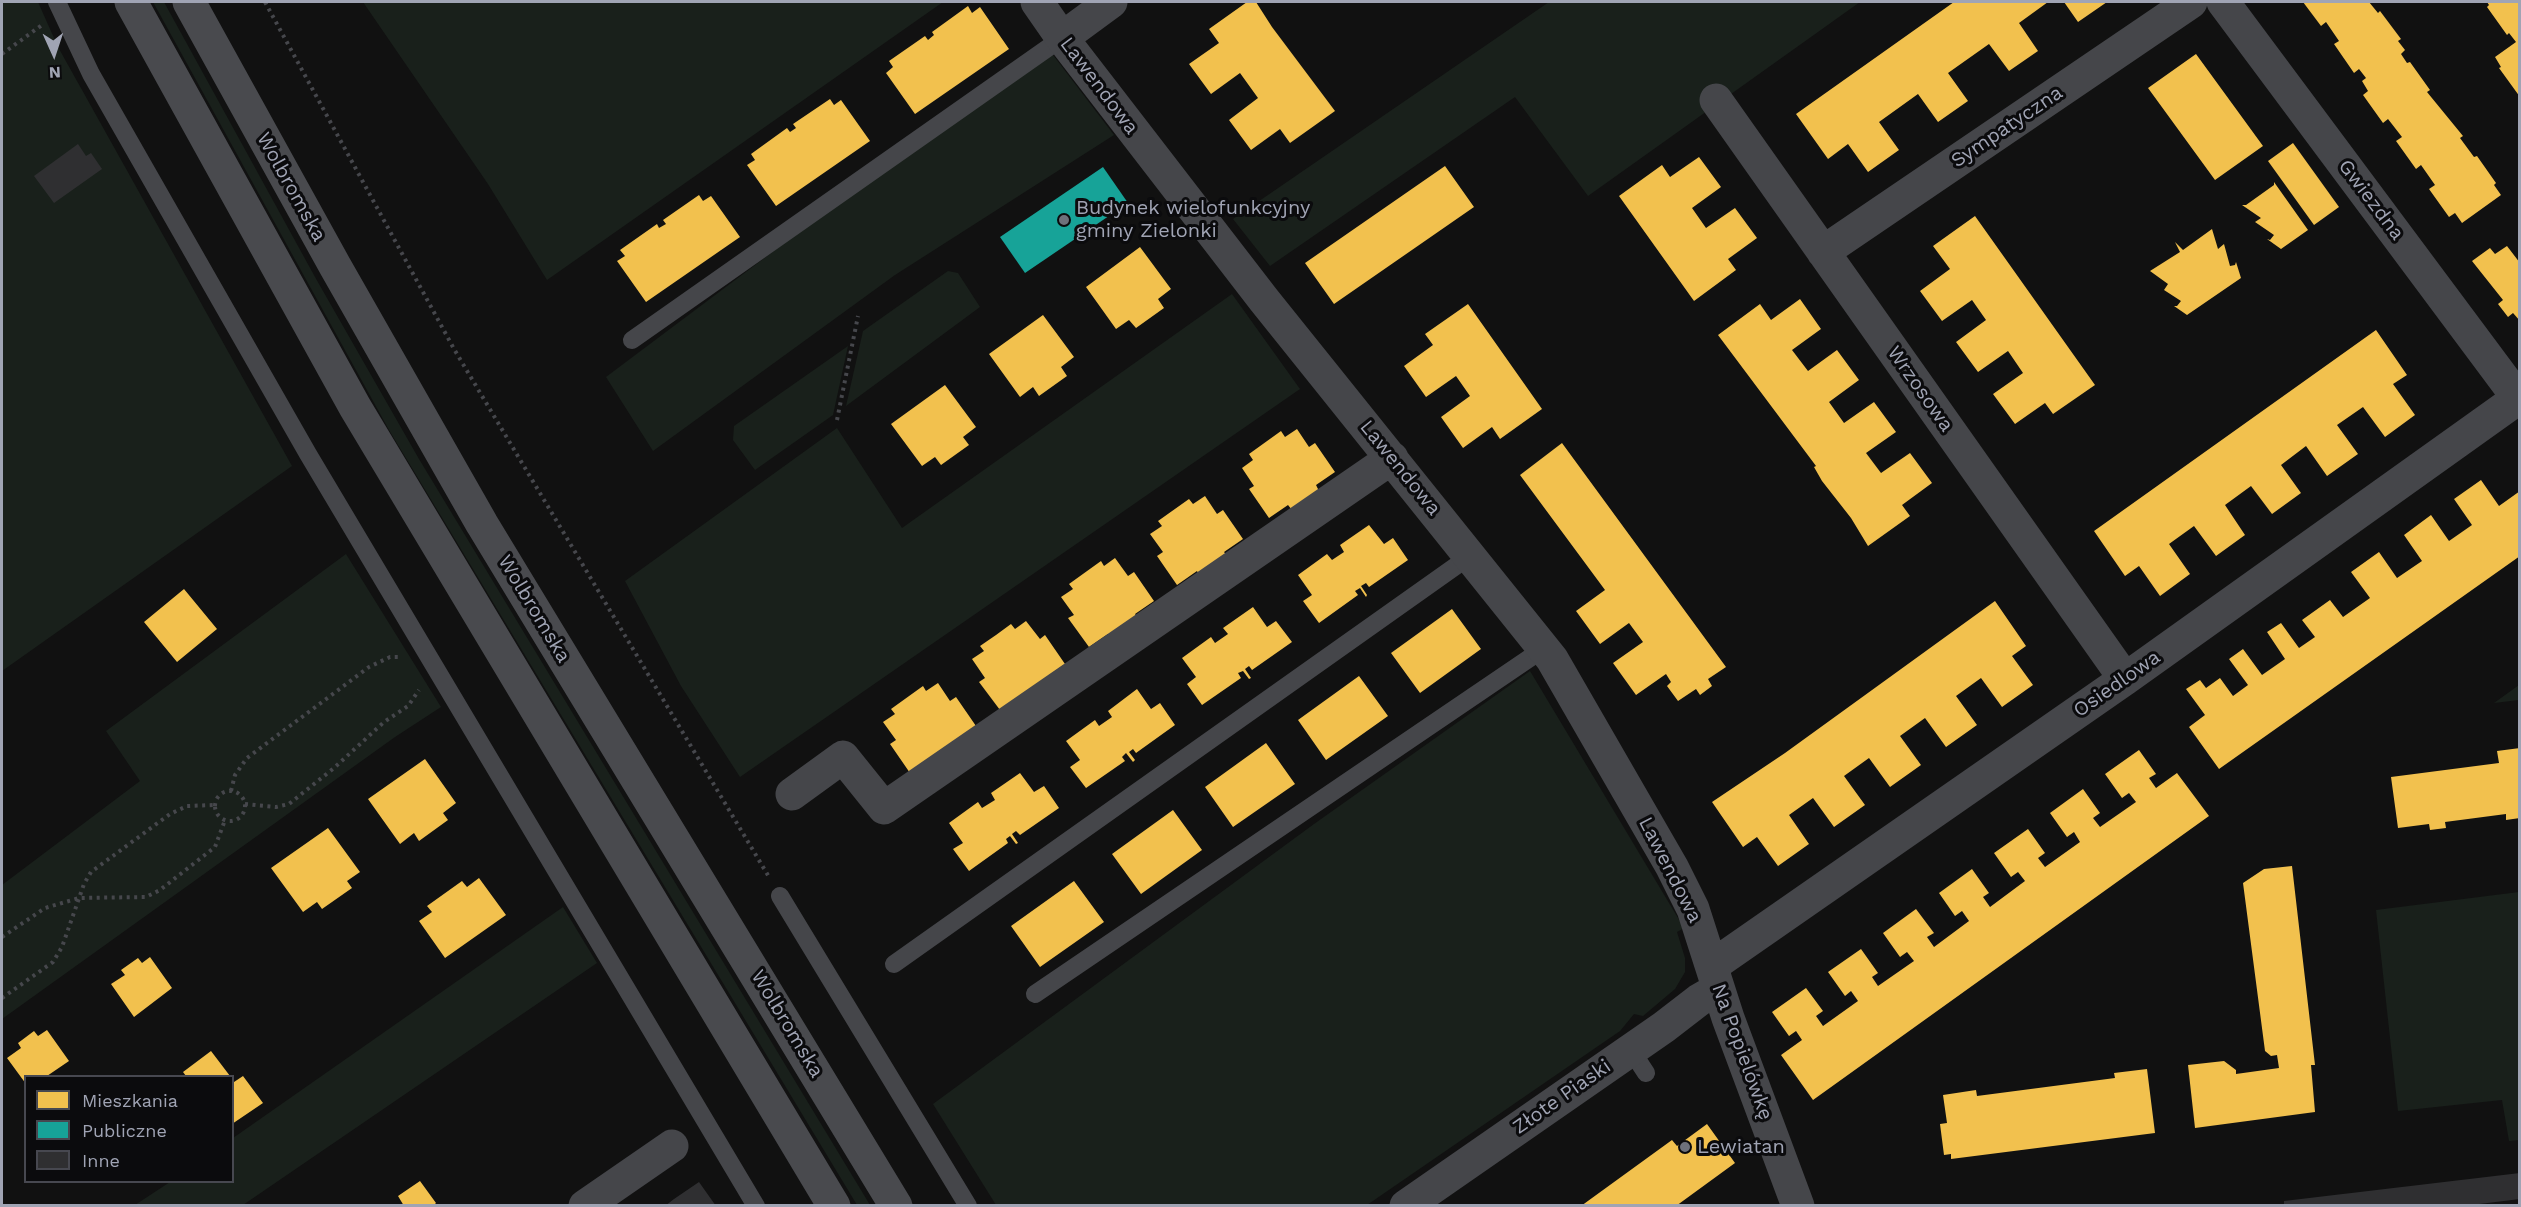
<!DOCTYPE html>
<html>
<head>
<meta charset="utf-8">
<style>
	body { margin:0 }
	#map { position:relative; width:2521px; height:1207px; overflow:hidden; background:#111; font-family:"Work Sans",sans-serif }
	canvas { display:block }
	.frame { position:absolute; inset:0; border:3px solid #a0a4b4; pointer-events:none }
	.legend { position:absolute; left:24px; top:1075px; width:210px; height:108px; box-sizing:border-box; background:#0b0b0d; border:2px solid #474850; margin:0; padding:8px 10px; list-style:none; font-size:18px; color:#a0a4b4 }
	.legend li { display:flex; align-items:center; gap:12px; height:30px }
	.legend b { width:30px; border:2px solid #474850 }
	.north { position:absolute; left:24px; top:24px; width:60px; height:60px; -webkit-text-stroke:4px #0b0b0d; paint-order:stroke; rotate:177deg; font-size:16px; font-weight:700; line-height:24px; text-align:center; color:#a0a4b4 }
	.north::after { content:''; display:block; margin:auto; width:21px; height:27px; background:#a0a4b4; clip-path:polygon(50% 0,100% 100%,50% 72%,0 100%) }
</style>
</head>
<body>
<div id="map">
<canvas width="2521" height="1207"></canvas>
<div class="frame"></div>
<ul class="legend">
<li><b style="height:16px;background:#f2c14e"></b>Mieszkania</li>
<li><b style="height:16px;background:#17a398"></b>Publiczne</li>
<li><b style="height:16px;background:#2f2f31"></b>Inne</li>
</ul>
<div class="north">N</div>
</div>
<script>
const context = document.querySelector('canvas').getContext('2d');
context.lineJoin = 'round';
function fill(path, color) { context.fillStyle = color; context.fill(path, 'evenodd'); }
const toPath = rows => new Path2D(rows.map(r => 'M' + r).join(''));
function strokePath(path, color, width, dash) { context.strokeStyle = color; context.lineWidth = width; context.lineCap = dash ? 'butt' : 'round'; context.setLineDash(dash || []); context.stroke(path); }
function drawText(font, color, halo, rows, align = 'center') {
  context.font = font + ' "Work Sans",sans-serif'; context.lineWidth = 6; context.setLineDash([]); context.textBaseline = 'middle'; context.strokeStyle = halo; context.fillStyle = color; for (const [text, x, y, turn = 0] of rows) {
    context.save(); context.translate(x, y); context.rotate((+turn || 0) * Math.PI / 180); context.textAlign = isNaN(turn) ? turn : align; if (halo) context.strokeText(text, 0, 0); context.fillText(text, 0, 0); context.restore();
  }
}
fill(toPath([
	[2,2,38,2,58,47,292,466,2,671],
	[153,2,164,2,315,277,419,459,870,1205,857,1205,389,430],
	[363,2,943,2,547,280,488,184],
	[1549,2,1860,2,1588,196,1515,97,1270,266,1233,219],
	[1050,51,1114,135,895,275,653,451,606,377,847,196],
	[948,271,958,273,980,307,846,406,863,331],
	[1232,294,1300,389,740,777,681,686,625,581,837,428,902,528],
	[848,346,833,415,755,470,733,440,734,426],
	[346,554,441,707,395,737,2,1019,2,885,140,781,106,731],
	[1530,671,1684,928,1677,932,1685,958,1685,972,1675,989,1643,1016,1634,1014,1620,1031,1367,1205,996,1205,933,1104,1314,824],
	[2519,685,2519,700,2494,703],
	[2519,892,2519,1140,2509,1141,2502,1100,2398,1111,2376,910],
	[563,907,597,963,243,1205,135,1205,170,1182,232,1182,233,1138]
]), '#19201b');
fill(toPath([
	[1247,2,1256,2,1272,27,1335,111,1290,143,1280,129,1251,150,1229,120,1258,98,1240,73,1211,94,1189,64,1219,43,1209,29],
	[1954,2,2048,2,2019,23,2038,51,2009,71,1989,44,1948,73,1968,101,1938,122,1918,94,1879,122,1899,150,1868,172,1848,144,1828,159,1796,114],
	[2064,2,2107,2,2078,22],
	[2303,2,2369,2,2378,13,2380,11,2401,39,2398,41,2405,50,2401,54,2407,63,2410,62,2430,90,2427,92,2463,136,2460,138,2474,157,2477,156,2496,183,2494,185,2501,195,2462,223,2455,213,2449,217,2429,189,2435,185,2421,165,2416,169,2396,141,2402,137,2388,119,2383,123,2363,95,2368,91,2362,81,2366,78,2359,69,2354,73,2334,44,2339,41,2326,22,2321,26],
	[2487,2,2520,2,2520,97,2499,68,2501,67,2495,57,2516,42,2509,33,2507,35,2487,7,2489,5],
	[968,6,972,13,980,7,1009,49,915,114,886,73,893,67,889,61,925,36,928,40,934,35,932,32],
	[2196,54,2263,146,2215,180,2148,88],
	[830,99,834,105,841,100,870,141,776,206,747,165,755,160,751,154,787,128,790,132,796,128,793,124],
	[2293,143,2339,207,2314,225,2268,161],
	[1699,157,1721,187,1692,208,1706,228,1735,208,1757,238,1728,259,1736,270,1694,301,1619,196,1662,165,1670,177],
	[1445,166,1474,207,1334,304,1305,263],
	[2274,182,2308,230,2281,249,2267,239,2270,240,2274,235,2255,222,2261,218,2242,205,2246,205,2274,185],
	[699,195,703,201,711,196,740,237,646,302,617,261,625,256,620,250,657,224,659,228,666,224,663,220],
	[1975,216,2095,385,2053,414,2045,403,2015,424,1993,394,2023,373,2008,351,1978,372,1956,342,1986,320,1972,300,1942,321,1920,291,1950,269,1933,246],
	[2212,229,2218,249,2224,244,2230,266,2235,265,2236,262,2241,278,2187,315,2174,306,2177,306,2181,301,2164,290,2168,284,2150,271,2180,252,2175,242,2183,250],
	[2507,246,2520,263,2520,321,2513,313,2508,317,2498,304,2503,300,2472,261,2490,248,2495,254],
	[1140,247,1171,289,1158,299,1164,308,1136,328,1129,320,1116,329,1086,287],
	[1800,299,1821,329,1792,350,1808,371,1837,350,1859,380,1829,402,1844,423,1874,402,1896,432,1866,453,1881,473,1910,453,1932,483,1902,505,1910,516,1868,546,1851,518,1822,481,1814,467,1816,466,1718,335,1760,304,1771,320],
	[1468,304,1542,409,1500,439,1492,427,1463,448,1441,417,1470,396,1456,376,1426,397,1404,366,1433,345,1425,334],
	[1043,315,1074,357,1061,367,1067,376,1039,396,1033,387,1020,397,989,354],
	[2376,330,2407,375,2393,384,2415,415,2385,437,2363,407,2337,425,2358,454,2327,476,2306,446,2281,465,2301,493,2272,514,2251,486,2225,505,2245,535,2216,556,2194,526,2169,544,2190,574,2160,596,2139,566,2125,576,2094,531],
	[945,385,976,427,963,437,969,445,941,465,935,457,922,466,891,424],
	[1297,429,1309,447,1315,443,1335,472,1316,485,1319,491,1292,510,1288,505,1269,518,1249,489,1254,486,1242,468,1253,460,1249,454,1281,431,1285,437],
	[1562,443,1726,667,1708,679,1712,686,1700,695,1696,689,1678,701,1667,686,1671,682,1666,674,1636,695,1613,663,1643,642,1629,623,1600,644,1576,611,1605,590,1520,475],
	[2481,480,2499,506,2520,491,2520,556,2219,769,2189,727,2205,715,2186,689,2200,680,2206,688,2220,678,2233,696,2248,685,2229,659,2243,649,2262,675,2285,659,2267,632,2281,623,2299,648,2315,637,2302,620,2330,600,2343,617,2370,598,2351,572,2379,552,2397,578,2422,561,2404,535,2431,515,2449,541,2472,525,2454,499],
	[1205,496,1217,514,1223,510,1243,539,1224,552,1228,557,1200,577,1197,571,1177,585,1157,556,1163,552,1150,534,1162,526,1158,521,1189,499,1193,504],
	[1369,525,1384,544,1393,538,1408,560,1369,587,1366,583,1361,586,1367,595,1366,597,1360,588,1355,591,1358,595,1319,623,1303,601,1312,595,1298,575,1327,554,1332,560,1344,552,1340,545],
	[1115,558,1128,576,1134,572,1154,601,1135,614,1139,620,1112,639,1108,634,1089,647,1068,618,1074,615,1061,597,1073,589,1069,584,1101,561,1104,566],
	[184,589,217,629,177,662,144,622],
	[1995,601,2026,646,2012,656,2033,685,2002,707,1981,678,1956,696,1977,725,1946,747,1925,718,1900,736,1921,765,1890,787,1869,758,1844,776,1865,805,1834,827,1813,798,1789,815,1809,844,1778,866,1757,837,1743,847,1712,802,1785,753],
	[1253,607,1267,627,1276,621,1292,642,1252,670,1249,666,1245,669,1251,678,1249,679,1243,671,1238,673,1241,678,1202,705,1187,684,1196,677,1182,658,1211,637,1215,643,1228,634,1223,628],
	[1452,609,1481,649,1420,693,1391,653],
	[1026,621,1040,639,1045,635,1065,664,1000,710,979,682,985,678,972,659,984,651,980,646,996,635,1011,624,1015,629],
	[1359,676,1388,716,1326,760,1298,720],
	[938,683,950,701,956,697,976,726,910,773,890,744,896,740,883,722,895,714,891,709,923,686,926,691],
	[1137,689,1151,709,1160,703,1175,725,1136,753,1133,749,1129,752,1135,760,1133,762,1126,753,1122,757,1125,761,1086,788,1070,767,1080,760,1066,741,1095,720,1099,726,1112,717,1108,711],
	[1266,743,1295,784,1233,827,1205,787],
	[2520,748,2520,818,2506,820,2506,814,2445,822,2446,828,2430,830,2429,824,2398,828,2391,777,2499,763,2497,751],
	[2139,750,2156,774,2149,778,2156,788,2177,773,2209,816,1813,1100,1781,1055,1802,1040,1796,1031,1789,1036,1772,1012,1806,988,1823,1011,1816,1016,1823,1026,1858,1001,1851,991,1845,996,1828,972,1861,949,1878,973,1872,977,1878,986,1914,961,1907,952,1900,957,1883,933,1916,909,1934,933,1927,937,1934,947,1969,921,1962,911,1955,916,1939,893,1972,869,1989,893,1983,897,1990,907,2025,881,2018,872,2011,877,1994,853,2028,829,2045,853,2038,858,2045,867,2080,842,2074,832,2067,837,2050,813,2083,789,2100,813,2093,818,2100,827,2136,802,2129,793,2122,798,2105,774],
	[425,759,456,803,443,813,448,820,419,841,414,833,400,844,368,799],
	[1020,773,1034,792,1044,786,1059,808,1020,835,1016,831,1012,834,1018,843,1016,844,1010,836,1006,839,1008,843,969,871,953,849,963,843,949,823,978,802,982,808,995,800,991,793],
	[1173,810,1202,850,1141,894,1112,854],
	[328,828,360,872,347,881,352,888,322,909,317,902,303,912,271,868],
	[2292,866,2315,1065,2311,1065,2315,1112,2195,1128,2188,1065,2224,1061,2236,1070,2236,1074,2279,1068,2277,1055,2271,1056,2265,1051,2243,883,2264,869],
	[479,878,506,915,445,958,419,921,432,912,427,906,462,881,467,887],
	[1074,881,1104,922,1040,967,1011,926],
	[150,957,172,988,134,1017,111,984,125,975,121,970,138,958,142,963],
	[47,1030,69,1061,47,1076,26,1076,26,1084,7,1058,21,1048,18,1043,34,1031,38,1036],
	[211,1051,230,1076,186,1076,183,1072],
	[2147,1069,2155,1133,1951,1159,1951,1154,1944,1155,1940,1124,1947,1123,1943,1095,1976,1090,1977,1096,2115,1078,2114,1073],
	[243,1076,263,1103,232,1124,232,1080,234,1082],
	[1707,1124,1735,1163,1676,1206,1581,1206,1672,1140,1677,1146],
	[420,1181,436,1203,433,1206,404,1206,398,1196]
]), '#f2c14e');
fill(toPath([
	[1103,167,1128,203,1025,273,1000,237]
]), '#17a398');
fill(toPath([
	[78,144,86,156,91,153,102,169,54,203,34,176],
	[2520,1173,2520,1199,2463,1206,2284,1206,2284,1201],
	[699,1182,716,1206,665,1206,674,1199]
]), '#2f2f31');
strokePath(toPath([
	[265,2,454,349,769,877],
	[2,54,42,25],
	[837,420,858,316],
	[231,791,235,775,247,758,369,667,390,657,399,657],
	'215 806a15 15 0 1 1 30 0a15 15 0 1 1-30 0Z',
	[245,804,276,807,289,804,334,768,384,722,408,706,419,690],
	[2,937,45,908,79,898,146,897,160,890,215,847,225,820],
	[2,998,53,962,62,947,84,884,91,872,170,814,187,806,214,805]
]), '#46474c', 4, [3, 4.5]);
strokePath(toPath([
	[57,2,91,74,308,454,756,1206],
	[632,340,1062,38],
	[780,896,968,1206],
	[894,964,1470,556],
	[1035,994,1543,649],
	[1631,1050,1646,1073]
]), '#45464a', 18);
strokePath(toPath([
	[1037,2,1062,38,1264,300,1552,659,1672,867,1693,909,1728,1018,1798,1206],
	[2223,2,2518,398],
	[1062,38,1111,2],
	[1716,100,2125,679],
	[1823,252,2191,2],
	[792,794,843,757,884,808,1392,458],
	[1712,966,2125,679,2520,397],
	[585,1206,672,1146],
	[1406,1206,1664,1027,1699,1000,1718,989]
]), '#45464a', 33);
strokePath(toPath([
	[131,2,355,407,834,1206],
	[189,2,335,266,482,524,896,1206]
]), '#494a4e', 33);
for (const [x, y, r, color] of [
	[1064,220,6,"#6e717b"],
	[1685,1147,6,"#6e717b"]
]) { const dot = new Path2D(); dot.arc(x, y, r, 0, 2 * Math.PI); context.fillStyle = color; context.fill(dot); strokePath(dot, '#0b0b0d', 2); }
drawText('20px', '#a0a4b4', '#0b0b0d', [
	["Lawendowa",1099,86,53],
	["Sympatyczna",2007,127,-34],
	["Wolbromska",291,187,61],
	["Gwiezdna",2371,200,53],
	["Wrzosowa",1920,389,55],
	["Lawendowa",1400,468,51],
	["Wolbromska",534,609,59],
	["Osiedlowa",2117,684,-35],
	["Lawendowa",1670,870,63],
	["Wolbromska",787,1024,59],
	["Na Popielówkę",1742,1052,70],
	["Złote Piaski",1562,1097,-35]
]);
drawText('20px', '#a0a4b4', '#0b0b0d', [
	["Budynek wielofunkcyjny",1076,208],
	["gminy Zielonki",1076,231],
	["Lewiatan",1697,1147]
], 'left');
</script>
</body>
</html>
